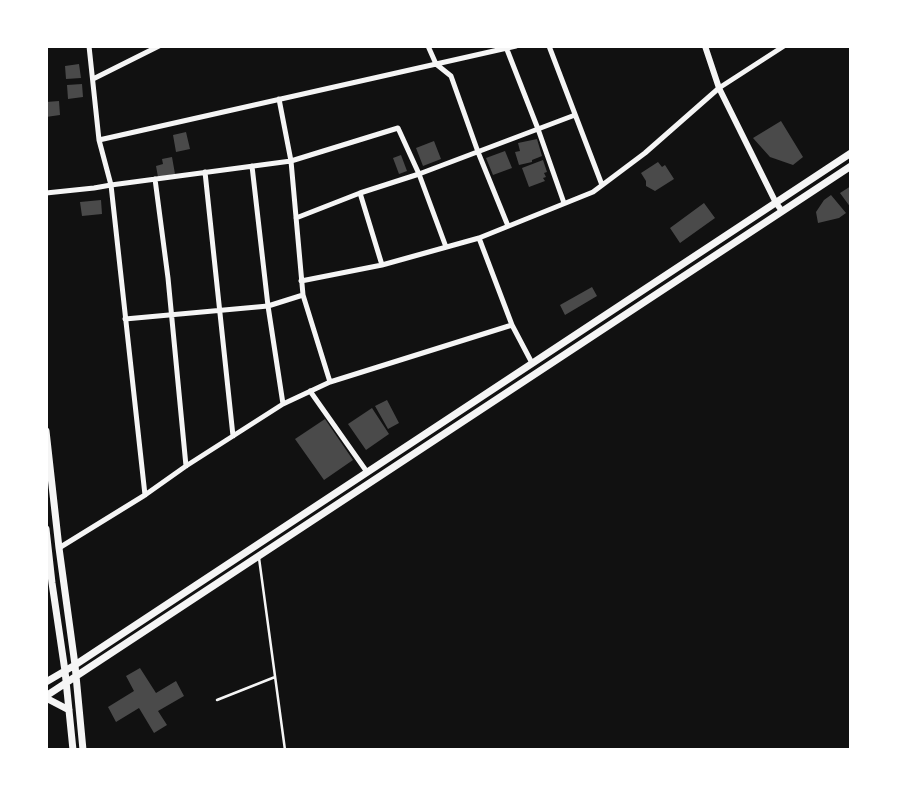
<!DOCTYPE html>
<html>
<head>
<meta charset="utf-8">
<style>
	body { margin:0 }
	#map { position:relative; width:897px; height:796px; overflow:hidden; background:#111; font-family:"Golos Text",sans-serif }
	canvas { display:block }
	.frame { position:absolute; inset:0; border:48px solid #fff; pointer-events:none }
</style>
</head>
<body>
<div id="map">
<canvas width="897" height="796"></canvas>
<div class="frame"></div>
</div>
<script>
const context = document.querySelector('canvas').getContext('2d');
context.lineJoin = 'round';
function fill(path, color) { context.fillStyle = color; context.fill(path, 'evenodd'); }
const toPath = rows => new Path2D(rows.map(r => 'M' + r).join(''));
function strokePath(path, color, width, dash) { context.strokeStyle = color; context.lineWidth = width; context.lineCap = dash ? 'butt' : 'round'; context.setLineDash(dash || []); context.stroke(path); }
fill(toPath([
	[79,64,81,78,66,79,65,66],
	[82,84,83,97,68,99,67,85],
	[59,101,60,115,46,117,46,102],
	[781,121,803,157,793,165,770,157,753,138],
	[186,132,190,149,176,152,173,135],
	[537,139,542,156,532,160,532,162,519,165,515,152,520,151,518,143],
	[434,141,441,159,423,166,416,148],
	[505,151,512,168,493,175,486,158],
	[401,155,407,171,399,174,393,158],
	[172,157,175,174,158,177,156,166,163,164,162,159],
	[543,160,547,172,544,173,546,177,543,178,545,181,529,187,522,168],
	[658,162,662,167,665,165,674,179,655,191,646,186,646,181,641,173],
	[851,186,851,208,840,193],
	[831,195,846,213,839,218,818,223,816,212,824,200],
	[101,200,102,214,82,216,80,202],
	[704,203,715,218,680,243,670,228],
	[592,287,597,296,565,315,560,305],
	[387,400,399,423,388,429,375,406],
	[372,408,389,434,366,450,348,424],
	[325,419,353,460,324,480,295,439],
	[140,668,156,693,176,681,184,696,158,711,167,725,154,733,139,708,116,722,108,707,134,691,126,676]
]), '#4a4a4a');
strokePath(toPath([
	[259,558,285,750],
	[217,700,275,677]
]), '#f5f5f5', 2.5);
strokePath(toPath([
	[89,46,99,140,111,185,145,495],
	[428,46,436,64,451,76,478,152,508,226],
	[549,46,602,185],
	[506,47,538,129,564,203],
	[93,79,159,46],
	[279,99,291,161,303,295,330,382],
	[99,140,516,46],
	[252,166,268,306,283,404],
	[205,172,233,436],
	[155,179,168,278,186,466],
	[46,193,94,188,111,185,291,161,398,128,419,174,446,247],
	[360,193,382,265],
	[296,218,360,193,419,174,575,115],
	[479,238,512,325,532,363],
	[301,281,382,265,479,238,593,192,645,153,719,88,784,46],
	[125,319,268,306,303,295],
	[310,391,367,472],
	[59,548,145,495,186,466,283,404,330,382,512,325]
]), '#f5f5f5', 5);
strokePath(toPath([
	[705,46,719,88,776,203,782,211]
]), '#f5f5f5', 6);
strokePath(toPath([
	[46,431,59,548,75,665,83,750],
	[46,529,52,583,65,671,73,750],
	[46,682,75,665,851,153],
	[46,696,851,166],
	[46,698,69,710]
]), '#f5f5f5', 7);
</script>
</body>
</html>
